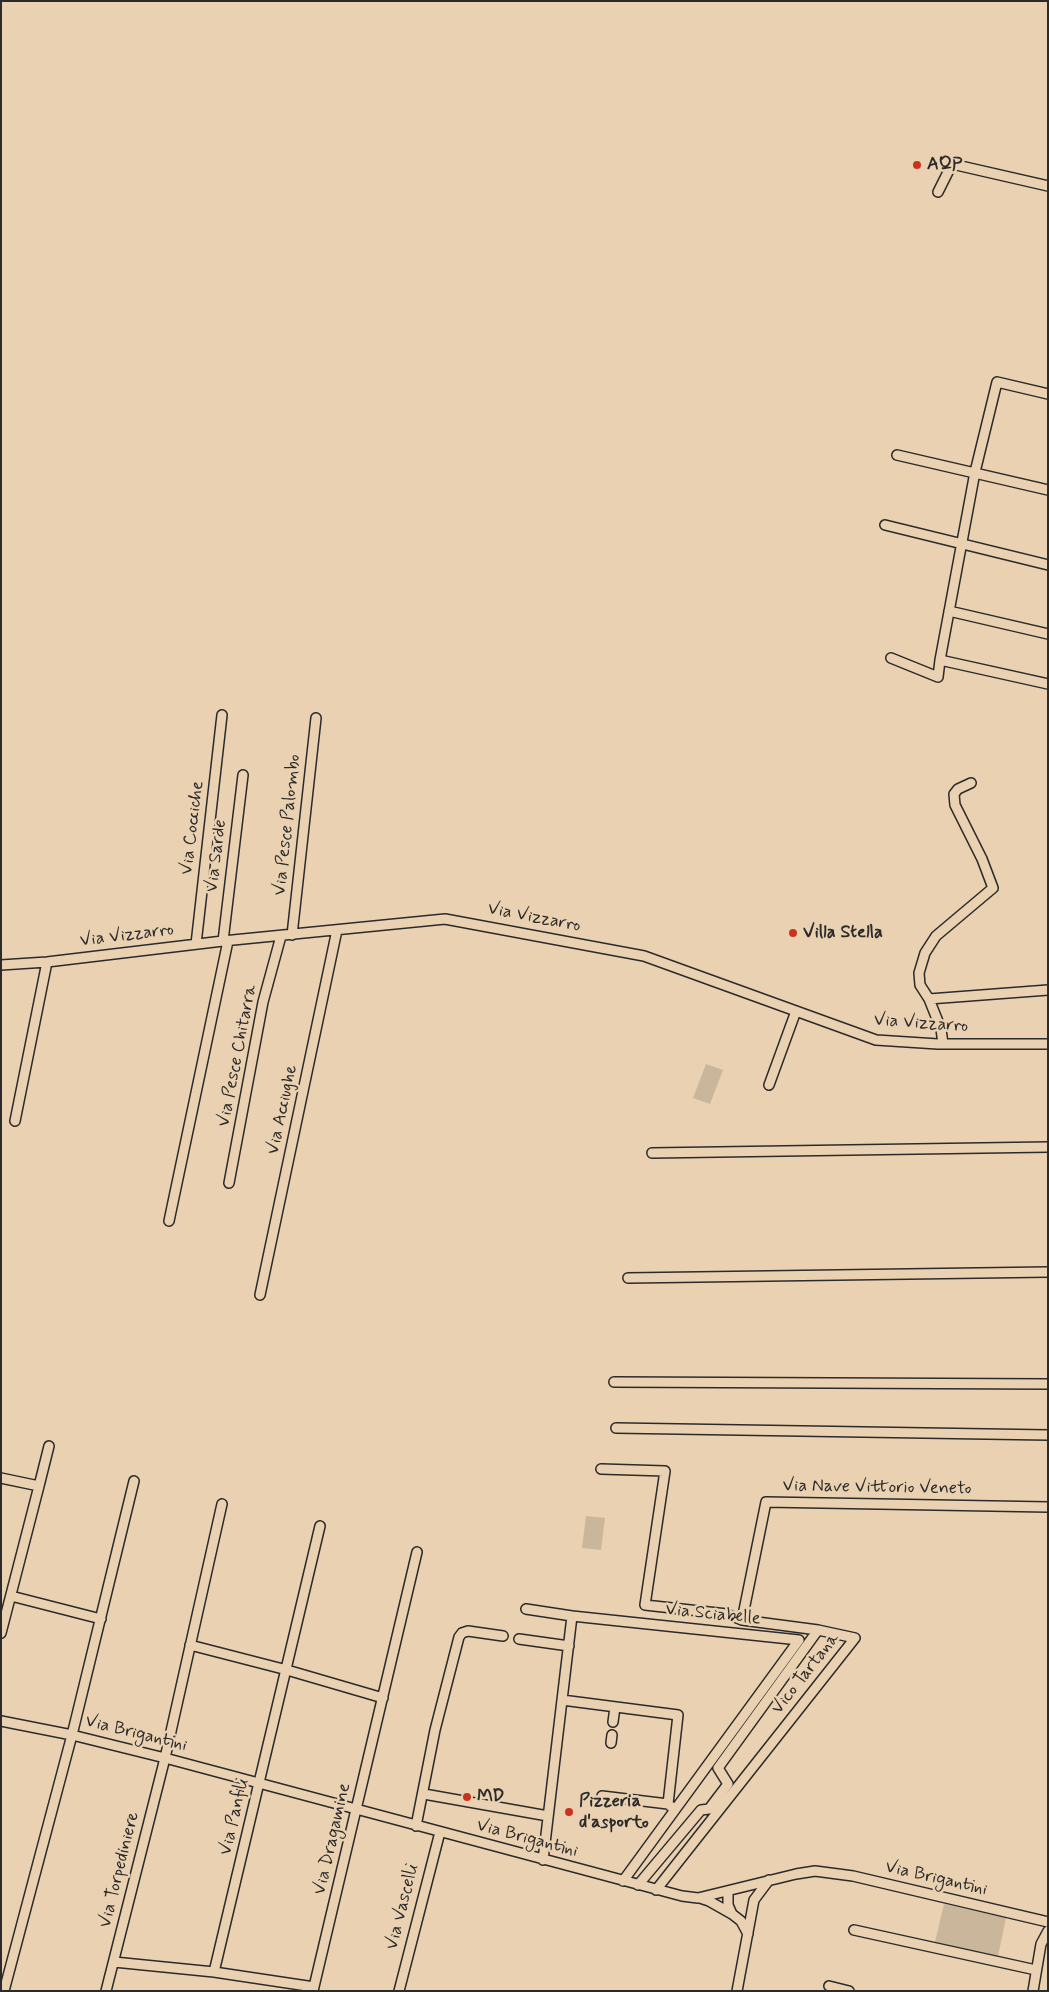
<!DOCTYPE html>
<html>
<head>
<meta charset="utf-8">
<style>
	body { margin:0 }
	#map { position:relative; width:1049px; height:1992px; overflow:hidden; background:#e9d1b1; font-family:Mynerve,sans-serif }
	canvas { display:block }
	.frame { position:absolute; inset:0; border:2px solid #2b2b2b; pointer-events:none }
</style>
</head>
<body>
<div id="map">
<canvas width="1049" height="1992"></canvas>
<div class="frame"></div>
</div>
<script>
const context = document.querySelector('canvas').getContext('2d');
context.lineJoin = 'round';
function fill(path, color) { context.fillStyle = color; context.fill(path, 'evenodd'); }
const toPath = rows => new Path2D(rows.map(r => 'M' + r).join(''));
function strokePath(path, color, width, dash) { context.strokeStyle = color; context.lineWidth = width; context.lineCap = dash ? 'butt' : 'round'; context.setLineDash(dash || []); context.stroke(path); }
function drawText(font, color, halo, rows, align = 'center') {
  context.font = font + ' Mynerve,sans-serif'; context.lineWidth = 5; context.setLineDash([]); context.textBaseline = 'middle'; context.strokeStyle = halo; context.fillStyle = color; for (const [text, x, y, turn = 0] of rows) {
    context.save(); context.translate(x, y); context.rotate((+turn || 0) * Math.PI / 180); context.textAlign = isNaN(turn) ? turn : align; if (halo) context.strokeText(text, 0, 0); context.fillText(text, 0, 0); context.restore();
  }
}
fill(toPath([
	[706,1064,723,1070,710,1104,693,1098],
	[586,1516,605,1518,601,1550,582,1548],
	[944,1904,1006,1918,998,1956,935,1942]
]), '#cab69b');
const minor = toPath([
	[938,192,952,164,1048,186],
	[897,455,1048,490],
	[885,525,1048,565],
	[949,611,1048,634],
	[891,658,938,677,940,660,1048,684],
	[940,660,975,472,997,382,1048,394],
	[292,935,316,718],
	[223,941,243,775],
	[196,944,222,715],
	[1,965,47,962,223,941,445,919,644,956,876,1040,938,1044,1048,1044],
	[929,999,1048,990],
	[943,1044,941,1029,929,999,920,985,919,973,925,953,936,936,993,888,982,859,955,805,954,794,958,789,971,783],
	[769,1085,796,1011],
	[15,1121,47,962],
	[652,1153,1048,1147],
	[229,1183,263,1002,281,936],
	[169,1221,228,941],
	[628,1278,1048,1272],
	[260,1295,337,930],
	[614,1382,1048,1384],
	[616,1428,1048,1435],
	[601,1469,665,1471,645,1605,727,1614,742,1620,818,1630,855,1638,656,1890],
	[1,1478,39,1486,1,1633],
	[39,1486,49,1446],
	[11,1596,101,1619],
	[526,1609,572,1616],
	[742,1620,766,1502,1048,1507],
	[519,1639,569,1646],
	[190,1645,287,1670,383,1698],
	[562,1700,678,1715,668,1804,674,1809],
	[1,1721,72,1735,165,1758,682,1896,698,1898,796,1874,815,1871,853,1876,1048,1922],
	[613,1722,615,1707],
	[611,1743,612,1735],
	[424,1794,548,1816],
	[602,1796,668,1804],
	[416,1826,435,1730,459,1637,462,1633,468,1631,503,1636],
	[543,1860,572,1616,799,1640,623,1881],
	[638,1885,701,1810,709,1809,728,1784,718,1768,818,1630],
	[728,1891,728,1905,732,1914],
	[700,1898,709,1901,732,1914,741,1921,748,1934],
	[854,1930,1036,1970],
	[114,1962,214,1972,314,1987],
	[214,1972,320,1526],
	[829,1986,849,1991],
	[4,1991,72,1735,134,1481],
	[106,1991,165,1758,222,1504],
	[313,1991,417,1552],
	[399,1991,440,1832],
	[737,1991,754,1900,769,1880],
	[1033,1991,1041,1944,1048,1931]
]);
strokePath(minor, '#2b2b2b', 12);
strokePath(minor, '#e9d1b1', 9);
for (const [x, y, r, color] of [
	[917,165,5,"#c8321e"],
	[793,933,5,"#c8321e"],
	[467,1797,5,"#c8321e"],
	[569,1812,5,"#c8321e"]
]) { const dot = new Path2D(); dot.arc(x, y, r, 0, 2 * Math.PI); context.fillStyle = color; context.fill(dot); strokePath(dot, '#e9d1b1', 2); }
drawText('bold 18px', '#2b2b2b', '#e9d1b1', [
	["AQP",927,165],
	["Villa Stella",803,933],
	["MD",477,1797],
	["Pizzeria",579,1802],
	["d'asporto",579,1823]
], 'left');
drawText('18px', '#2b2b2b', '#e9d1b1', [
	["Via Pesce Palombo",288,825,-84],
	["Via Cocciche",193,828,-83],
	["Via Sarde",217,856,-83],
	["Via Vizzarro",534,918,11],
	["Via Vizzarro",127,936,-7],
	["Via Vizzarro",921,1024,4],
	["Via Pesce Chitarra",238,1056,-79],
	["Via Acciughe",283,1110,-78],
	["Via Nave Vittorio Veneto",877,1488,1],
	["Via Sciabelle",713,1615,6],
	["Vico Tartana",806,1674,-52],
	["Via Brigantini",136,1734,14],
	["Via Panfili",235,1817,-77],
	["Via Dragamine",333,1839,-77],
	["Via Brigantini",527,1839,15],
	["Via Torpediniere",120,1870,-76],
	["Via Brigantini",936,1879,13],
	["Via Vascelli",403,1907,-76]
]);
</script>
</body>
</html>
